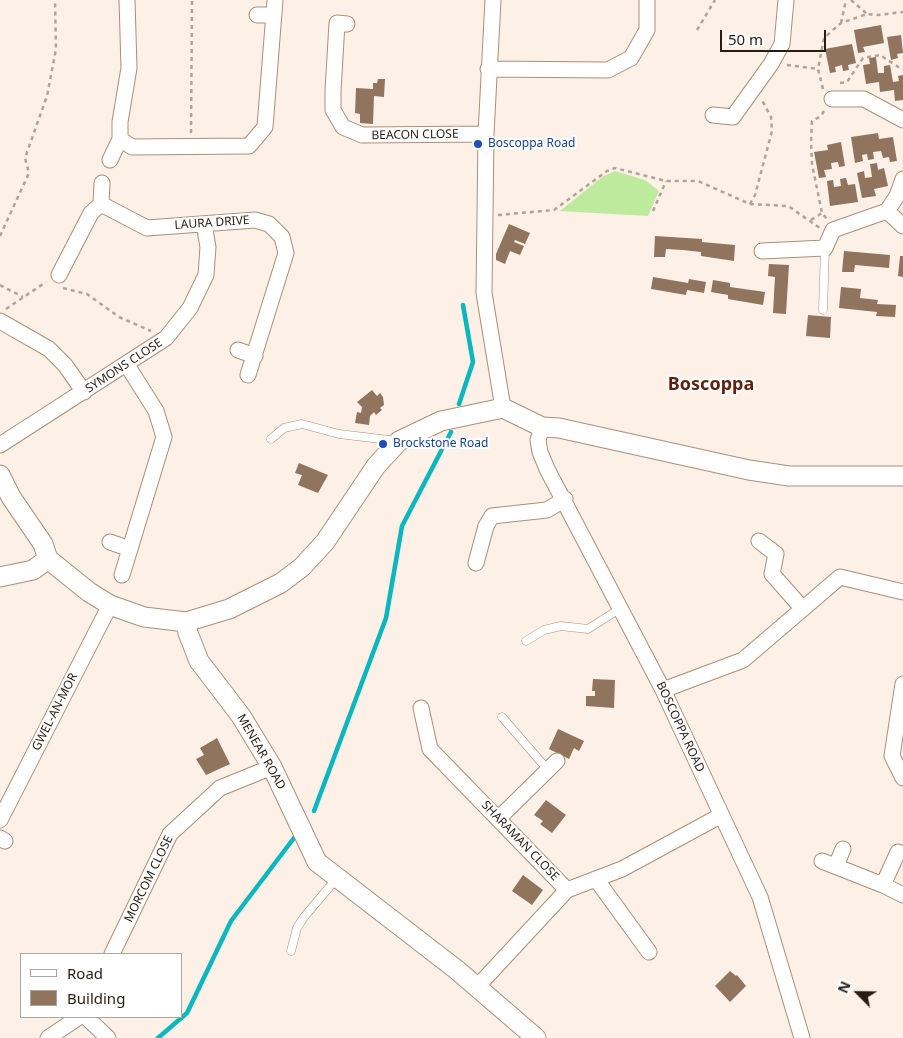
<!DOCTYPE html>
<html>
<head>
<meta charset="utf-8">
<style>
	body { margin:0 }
	#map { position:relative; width:903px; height:1038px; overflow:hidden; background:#fdf0e6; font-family:"Noto Sans",sans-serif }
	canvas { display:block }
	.legend { position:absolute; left:20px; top:953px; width:162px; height:65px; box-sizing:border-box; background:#fff; border:1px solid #a9a5a1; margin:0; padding:6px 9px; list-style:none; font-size:15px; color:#281d13 }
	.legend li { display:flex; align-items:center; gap:10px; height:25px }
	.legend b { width:25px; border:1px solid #a9a5a1 }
	.north { position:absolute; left:833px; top:968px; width:50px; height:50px; -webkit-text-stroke:4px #fff; paint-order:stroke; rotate:293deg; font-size:14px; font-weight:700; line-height:20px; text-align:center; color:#281d13 }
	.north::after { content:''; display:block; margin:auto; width:18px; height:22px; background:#281d13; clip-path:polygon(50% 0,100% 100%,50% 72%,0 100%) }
	.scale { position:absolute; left:720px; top:30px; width:106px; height:22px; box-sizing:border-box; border:2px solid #281d13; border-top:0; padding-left:6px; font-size:15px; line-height:18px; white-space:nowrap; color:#281d13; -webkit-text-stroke:4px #fff; paint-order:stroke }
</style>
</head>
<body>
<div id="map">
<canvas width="903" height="1038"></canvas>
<ul class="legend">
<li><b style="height:6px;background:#fff"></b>Road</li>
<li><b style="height:14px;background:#90745d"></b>Building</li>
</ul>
<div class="north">N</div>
<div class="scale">50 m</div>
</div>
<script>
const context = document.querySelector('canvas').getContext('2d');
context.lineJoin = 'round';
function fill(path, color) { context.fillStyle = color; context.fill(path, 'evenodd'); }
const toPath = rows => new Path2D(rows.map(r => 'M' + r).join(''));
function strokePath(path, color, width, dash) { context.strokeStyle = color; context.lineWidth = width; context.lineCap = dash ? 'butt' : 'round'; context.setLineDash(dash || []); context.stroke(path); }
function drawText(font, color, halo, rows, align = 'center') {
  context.font = font + ' "Noto Sans",sans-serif'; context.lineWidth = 4.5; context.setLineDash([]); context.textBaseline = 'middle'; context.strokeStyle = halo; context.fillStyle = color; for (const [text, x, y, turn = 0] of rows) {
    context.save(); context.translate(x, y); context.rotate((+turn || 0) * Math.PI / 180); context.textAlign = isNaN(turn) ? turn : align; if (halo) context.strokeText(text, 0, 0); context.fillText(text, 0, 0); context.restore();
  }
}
fill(toPath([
	[615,171,645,180,659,191,648,216,560,211,602,177]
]), '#bdea9c');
strokePath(toPath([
	[459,404,473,362,463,305],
	[314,811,386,618,402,526,451,432],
	[158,1038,187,1013,231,921,297,834]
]), '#0ab7be', 4.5);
fill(toPath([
	[881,25,884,43,863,47,865,52,858,53,854,30],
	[901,35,903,53,897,54,898,58,891,60,887,37],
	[852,44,856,63,848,65,849,70,843,71,842,65,835,67,836,72,830,73,825,49],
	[876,57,878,73,884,73,884,66,890,65,893,82,899,81,898,76,903,75,903,100,895,101,894,90,880,92,879,82,866,84,863,65,870,64,869,58],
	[378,79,385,79,384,97,374,96,373,124,360,123,360,114,355,113,356,88,373,89,373,83,377,83],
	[878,133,879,139,893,137,897,161,890,162,889,157,883,158,881,151,873,152,874,159,868,160,867,154,862,155,863,161,855,163,851,137],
	[841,142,845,166,839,167,838,162,831,163,832,169,824,170,826,177,819,178,814,152,828,150,827,145],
	[877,163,878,170,884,168,888,186,874,189,876,196,862,198,857,173,864,171,865,178,872,177,870,164],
	[846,178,848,185,855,184,858,202,830,206,827,181,833,180,834,187,841,186,840,179],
	[509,224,530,233,525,244,515,240,514,242,524,246,520,255,510,251,505,264,496,260,496,254],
	[655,236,702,239,702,242,735,245,734,261,701,256,701,252,683,250,666,249,665,257,654,257],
	[844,251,890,255,889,268,855,265,854,272,842,272],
	[900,256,903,256,903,277,898,276],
	[769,264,789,265,786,314,773,313,775,277,768,276],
	[653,277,688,283,689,279,706,282,704,293,687,290,686,295,651,289],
	[713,280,730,283,730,287,765,292,763,305,728,299,728,295,711,292],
	[841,287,861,289,860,298,878,300,877,304,896,305,895,317,876,316,877,312,839,308],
	[808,315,831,317,830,338,806,336],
	[372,390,377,396,380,393,383,397,384,405,380,408,382,410,376,415,374,412,370,416,369,425,355,423,357,412,361,413,362,407,357,402],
	[299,463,328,475,318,493,298,485,302,475,295,473],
	[593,679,615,680,614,708,586,706,586,696,595,696,595,691,592,691],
	[558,729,584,741,579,751,574,748,569,759,549,749],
	[217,738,230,764,206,775,196,759,204,755,200,748],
	[546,800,566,815,552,833,540,824,543,821,534,815],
	[523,875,543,890,532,905,512,891],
	[730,971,736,976,737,975,746,986,730,1002,715,986]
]), '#90745d');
const service = toPath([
	[823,310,825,248],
	[271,439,284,428,302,424,339,434,397,441],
	[526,641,544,630,561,626,588,629,621,608],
	[502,717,548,770],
	[291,951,297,928,304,917,337,878]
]);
const minor = toPath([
	[127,0,129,68,120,122,120,139,132,147,249,146,265,127,275,0],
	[493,0,486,134,484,293,503,408],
	[257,15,274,15],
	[347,24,337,23,333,91,333,110,343,127,362,135,486,134],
	[488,69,608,70,631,58,647,30,647,0],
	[832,99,864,99,903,120],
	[713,115,733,117,771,64,782,44,786,0],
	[110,160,120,139],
	[101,204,102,183],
	[887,211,903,226],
	[762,251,825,248,833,230,887,211,897,196,903,179],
	[59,275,91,213,101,204,147,228,255,220,269,224,282,237,286,253,248,375],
	[0,321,49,349,65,365,84,392],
	[238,350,255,356],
	[542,427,538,440,540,452,547,469,663,690,760,897,802,1038],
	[0,445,166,338,190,308,206,275,208,247,204,224],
	[759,541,776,554,772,574,803,609],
	[110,542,130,549],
	[476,563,486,526,492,516,547,510,565,499],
	[122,575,164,437,156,411,127,365],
	[903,684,892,756,903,778],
	[663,690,743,660,840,577,903,592],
	[421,708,430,749,567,890],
	[498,819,557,761],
	[0,820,110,605],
	[0,838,5,841],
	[822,861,883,885,903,895],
	[836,866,843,849],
	[596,879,649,952],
	[883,885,898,852],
	[112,954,170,834,220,788,272,767],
	[477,987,567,890,622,869,720,816],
	[86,1017,108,1038],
	[48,1038,79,1017]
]);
const tertiary = toPath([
	[0,475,11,497,43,544,48,559,89,592,110,605,144,617,186,622,229,609,281,583,302,567,325,542,376,466,399,441,441,421,503,408,542,427,559,428,749,470,789,476,903,476],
	[0,577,33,570,48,559],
	[186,622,188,633,199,661,241,716,272,767,317,862,457,970,536,1038]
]);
strokePath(service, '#ac8f76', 9);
strokePath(minor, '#ac8f76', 17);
strokePath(tertiary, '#ac8f76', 21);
strokePath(toPath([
	[851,0,867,14],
	[841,23,846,0],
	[697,30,715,0],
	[787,65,818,69],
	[840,83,847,82,863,58,880,55,903,70],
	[823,89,818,69,824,38,841,23,867,14,878,15,903,12],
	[824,111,821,116,812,121,811,142,812,164,822,213,827,219],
	[191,133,192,0],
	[750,204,755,195,772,131,771,117,762,100],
	[653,211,666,181],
	[498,215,554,210,607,171,615,168,666,181,698,181,750,204,788,206,820,228],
	[811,220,822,213],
	[0,236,29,173,25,158,47,96,56,49,55,0],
	[0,285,23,297],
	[63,288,87,294,119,317,151,331],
	[6,309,46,282]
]), '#b0a49a', 2.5, [4, 4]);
strokePath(service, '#fff', 8);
strokePath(minor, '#fff', 15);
strokePath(tertiary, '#fff', 19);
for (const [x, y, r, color] of [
	[478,144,5,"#1a4fb4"],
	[383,444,5,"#1a4fb4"]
]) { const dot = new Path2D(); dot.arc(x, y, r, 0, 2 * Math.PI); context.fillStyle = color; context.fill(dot); strokePath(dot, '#fff', 2); }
drawText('12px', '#281d13', '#fff', [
	["BEACON CLOSE",415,135,-1],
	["LAURA DRIVE",212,223,-4],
	["SYMONS CLOSE",124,366,-33],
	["GWEL-AN-MOR",55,712,-63],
	["BOSCOPPA ROAD",680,727,65],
	["MENEAR ROAD",261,752,60],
	["SHARAMAN CLOSE",520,841,46],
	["MORCOM CLOSE",149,879,-64]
]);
drawText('12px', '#164399', '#fff', [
	["Boscoppa Road",488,144],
	["Brockstone Road",393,444]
], 'left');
drawText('bold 18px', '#611f0e', '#fff', [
	["Boscoppa",711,385]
]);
</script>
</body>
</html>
